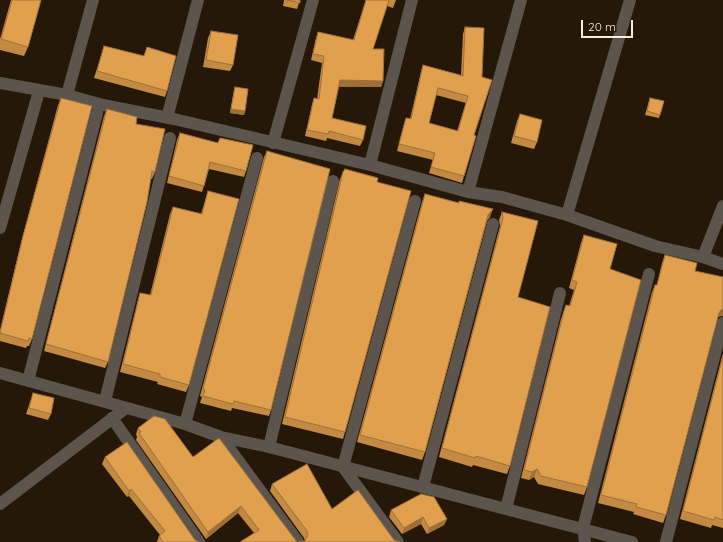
<!DOCTYPE html>
<html>
<head>
<meta charset="utf-8">
<style>
	body { margin:0 }
	#map { position:relative; width:723px; height:542px; overflow:hidden; background:#251808; font-family:Quicksand,sans-serif }
	canvas { display:block }
	.scale { position:absolute; left:581px; top:20px; width:52px; height:18px; box-sizing:border-box; border:2px solid #f6ede3; border-top:0; padding-left:5px; font-size:12px; line-height:14px; white-space:nowrap; color:#f6ede3; -webkit-text-stroke:3px #251808; paint-order:stroke }
</style>
</head>
<body>
<div id="map">
<canvas width="723" height="542"></canvas>
<div class="scale">20 m</div>
</div>
<script>
const context = document.querySelector('canvas').getContext('2d');
context.lineJoin = 'round';
const toPath = rows => new Path2D(rows.map(r => 'M' + r).join(''));
function strokePath(path, color, width, dash) { context.strokeStyle = color; context.lineWidth = width; context.lineCap = dash ? 'butt' : 'round'; context.setLineDash(dash || []); context.stroke(path); }
function fill(path, color) { context.fillStyle = color; context.fill(path, 'evenodd'); }
strokePath(toPath([
	[0,83,67,95,103,105,174,119,370,165,468,192,502,197,567,215,655,246,703,257,723,264],
	[67,95,93,0],
	[167,118,198,0],
	[273,143,313,0],
	[370,165,412,0],
	[468,192,521,0],
	[567,215,630,0],
	[0,228,39,91],
	[703,257,723,206],
	[0,373,185,424,221,437,269,447,632,542],
	[28,381,97,113],
	[105,401,170,138],
	[112,418,199,542],
	[185,424,257,158],
	[221,437,298,542],
	[269,447,333,181],
	[423,487,493,224],
	[0,504,126,408],
	[506,509,560,293],
	[398,542,343,467,415,201],
	[585,542,583,528,649,274],
	[666,542,723,323]
]), '#5c554d', 12);
fill(toPath([
	[11,0,41,0,28,47,24,56,0,50,0,39],
	[284,0,300,0,297,9,283,6],
	[366,0,396,0,393,8,387,6,373,49,383,81,381,87,339,87,332,118,363,140,360,146,327,138,326,141,305,136,312,105,314,98,317,99,322,63,311,60,316,38,318,32,353,40],
	[465,27,474,135,464,176,462,183,429,173,433,160,397,151,404,124,406,118,410,119,421,72,423,65,461,75,463,34],
	[436,95,466,103,457,131,429,123],
	[211,31,233,65,230,71,203,67,208,38],
	[104,46,144,56,147,47,167,91,165,97,94,78],
	[235,87,245,111,244,115,230,113,234,90],
	[61,98,32,339,29,346,27,346,26,348,0,341,0,330,21,243,58,105],
	[650,98,660,115,659,118,645,115],
	[107,109,136,124,155,172,152,179,151,179,108,362,105,368,44,351,104,116],
	[520,114,537,142,534,149,511,143,517,121],
	[180,133,218,143,220,138,246,171,244,177,209,169,202,192,167,183,177,140],
	[267,151,271,410,269,416,232,408,231,411,200,403,202,397,200,396,264,157],
	[343,172,345,432,343,439,282,424,340,179],
	[208,191,189,385,186,392,157,384,158,382,120,372,138,300,140,293,150,295,170,214,173,207,201,214],
	[425,194,490,217,487,221,425,452,422,460,357,442,422,202],
	[502,212,518,297,510,466,507,474,473,465,472,467,439,457,500,226,499,220],
	[584,235,610,269,587,487,584,495,538,484,534,477,529,480,521,478,561,319,566,305,569,306,574,290,569,288,581,243],
	[665,255,695,271,718,317,666,515,663,523,633,514,634,512,598,503,652,292,655,285,657,285,662,263],
	[723,353,723,528,712,525,711,528,680,519],
	[33,393,51,414,48,420,26,414],
	[138,428,193,457,297,542,254,533,238,513,206,539,136,440,137,437,136,434],
	[105,457,195,540,199,542,157,542,159,536,160,535,129,496,127,497,102,464],
	[272,484,332,509,394,540,305,541,304,538,270,491],
	[391,510,447,519,444,525,427,534,421,524,402,534,389,517]
]), '#c28a43');
fill(toPath([
	[340,80,383,81,381,87,338,87],
	[231,109,245,111,244,115,230,113],
	[493,209,490,217,486,222,488,215],
	[723,309,723,316,718,317,716,321,719,313,721,310],
	[537,469,534,477,529,480,532,472],
	[131,489,129,496,127,497,129,491],
	[241,506,238,513,206,539,208,532],
	[423,517,421,524,402,534,404,528],
	[447,519,444,525,427,534,429,528]
]), '#9e7037');
const building = toPath([
	[12,0,41,0,28,47,1,39,12,0],
	[287,0,300,0,300,3,287,0],
	[366,0,389,0,373,49,384,49,383,81,340,80,332,118,366,126,363,140,329,131,328,134,307,130,314,98,319,99,324,56,313,54,318,32,354,40,366,0],
	[465,27,484,28,482,77,492,80,474,135,476,136,464,176,431,167,435,153,399,144,406,118,411,119,423,65,463,76,465,27],
	[438,88,468,96,458,131,429,123,438,88],
	[211,31,238,35,233,65,206,60,211,31],
	[104,46,144,56,147,47,176,56,167,91,97,71,104,46],
	[235,87,248,89,245,111,231,109,235,87],
	[61,98,92,106,32,339,29,338,28,341,0,333,23,236,61,98],
	[650,98,664,101,660,115,647,111,650,98],
	[107,109,137,117,136,124,165,129,155,172,152,171,147,202,108,362,46,344,107,109],
	[520,114,542,120,537,142,514,136,520,114],
	[180,133,218,143,220,138,253,145,246,171,210,162,204,186,169,176,180,133],
	[267,151,330,169,271,410,234,401,233,404,203,396,205,390,203,389,267,151],
	[345,169,378,178,377,182,411,191,345,432,285,417,343,172,345,169],
	[208,191,239,199,189,385,160,377,160,374,123,364,140,293,151,295,173,207,202,214,208,191],
	[425,194,459,203,459,201,493,209,488,215,425,452,360,435,425,194],
	[502,212,538,221,518,297,550,307,510,466,476,456,475,458,442,448,503,218,502,212],
	[584,235,617,244,610,269,641,280,587,487,541,476,537,469,532,472,524,470,564,311,566,305,570,306,577,282,572,280,584,235],
	[665,255,697,263,695,271,723,277,723,309,721,310,719,313,666,515,636,507,637,504,601,495,655,285,657,285,665,255],
	[723,356,723,520,715,517,714,520,683,511,723,356],
	[33,393,54,398,51,414,29,408,33,393],
	[154,416,165,419,193,457,219,438,297,542,240,542,259,530,241,506,208,532,139,433,141,432,138,428,154,416],
	[127,442,195,540,199,542,163,542,159,536,165,531,131,489,129,491,105,457,127,442],
	[307,464,332,509,358,490,394,540,400,542,298,542,305,541,308,535,307,531,272,484,307,464],
	[421,494,434,497,447,519,429,528,423,517,404,528,391,510,421,494]
]);
fill(building, '#e1a04e');
strokePath(building, '#9e7037', 1);
</script>
</body>
</html>
